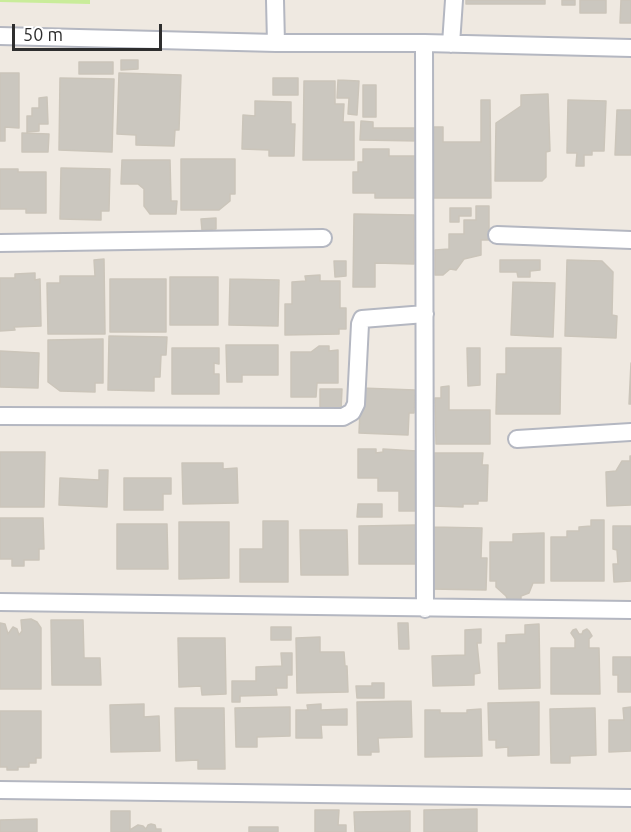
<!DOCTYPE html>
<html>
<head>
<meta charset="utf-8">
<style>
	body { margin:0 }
	#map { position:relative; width:631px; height:832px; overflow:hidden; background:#efe9e1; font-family:Ubuntu,sans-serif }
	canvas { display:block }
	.scale { position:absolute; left:12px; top:24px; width:150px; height:27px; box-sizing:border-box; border:3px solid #2e2e2e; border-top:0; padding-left:8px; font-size:18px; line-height:21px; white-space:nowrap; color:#2e2e2e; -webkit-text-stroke:4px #fff; paint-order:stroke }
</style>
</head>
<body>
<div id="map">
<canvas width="631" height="832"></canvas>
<div class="scale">50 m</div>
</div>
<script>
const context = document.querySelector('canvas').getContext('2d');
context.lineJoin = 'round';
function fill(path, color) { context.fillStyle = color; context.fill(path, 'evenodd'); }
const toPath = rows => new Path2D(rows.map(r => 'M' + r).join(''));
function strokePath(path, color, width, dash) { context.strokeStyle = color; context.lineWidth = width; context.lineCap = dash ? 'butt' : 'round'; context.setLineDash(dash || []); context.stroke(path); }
fill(toPath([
	[0,0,90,0,90,4,0,2]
]), '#c9ec9a');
const building = toPath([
	[466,0,545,0,545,4,466,4,466,0],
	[562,0,575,0,575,5,562,5,562,0],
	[580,0,606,0,606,13,580,13,580,0],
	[621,0,631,0,631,23,620,23,621,0],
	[121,60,138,60,138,69,121,70,121,60],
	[79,62,113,62,113,74,79,74,79,62],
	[0,73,19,73,19,128,5,127,5,141,0,141,0,73],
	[119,73,181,75,179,130,175,130,174,146,136,145,136,135,117,134,119,73],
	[60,78,114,79,112,152,59,150,60,78],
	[273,78,298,78,298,95,273,95,273,78],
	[338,80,359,81,357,115,348,114,349,98,337,98,338,80],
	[304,81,335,81,335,104,344,104,343,122,354,122,354,160,303,160,304,81],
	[363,85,376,85,376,117,363,117,363,85],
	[548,94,550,151,546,152,546,177,542,181,495,181,496,123,521,106,521,95,548,94],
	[47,97,48,124,39,124,39,131,27,132,27,116,32,116,32,108,39,108,39,98,47,97],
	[481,100,490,100,491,198,431,198,431,127,443,127,443,142,481,142,481,100],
	[568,100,606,101,604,151,592,151,592,155,584,155,584,166,576,166,577,153,567,153,568,100],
	[255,101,291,102,291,124,295,124,294,156,269,156,269,150,242,149,243,115,255,116,255,101],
	[617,110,631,110,631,155,615,155,617,110],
	[361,121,373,122,373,128,420,128,419,141,360,140,361,121],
	[22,133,49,134,48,152,22,152,22,133],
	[363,149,389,149,389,156,418,156,418,198,375,198,375,193,353,193,353,172,358,172,358,162,363,162,363,149],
	[181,159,235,159,235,194,230,194,230,201,219,210,181,210,181,159],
	[122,160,170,160,171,201,177,201,176,214,150,214,144,206,144,189,138,184,121,184,122,160],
	[61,168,110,169,109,211,101,211,101,220,60,219,61,168],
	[0,169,18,169,18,172,46,172,46,213,26,213,26,209,0,209,0,169],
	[476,206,489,206,489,240,481,240,481,255,464,259,456,270,450,269,443,275,435,275,435,250,449,249,449,234,464,234,464,220,476,220,476,206],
	[450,208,471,208,471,216,459,216,459,222,450,222,450,208],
	[354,214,414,215,414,264,375,263,375,287,353,287,354,214],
	[216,218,216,229,202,230,201,219,216,218],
	[104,259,105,334,48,334,47,283,60,283,60,276,95,276,94,260,104,259],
	[500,260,540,260,540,270,530,271,530,277,518,277,517,272,500,272,500,260],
	[567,260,602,261,613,272,612,315,617,316,616,338,565,336,567,260],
	[334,261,346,261,346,276,335,277,334,261],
	[35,273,35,280,40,279,41,326,14,327,15,330,0,331,0,278,15,278,15,274,35,273],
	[320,275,320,281,340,281,340,308,346,308,346,329,339,329,339,334,285,335,285,304,292,304,292,282,306,281,305,276,320,275],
	[170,277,218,277,218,325,170,325,170,277],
	[110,279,166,279,166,332,110,332,110,279],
	[230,279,279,280,278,326,229,325,230,279],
	[513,282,555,283,553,337,511,335,513,282],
	[109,336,167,337,166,355,161,355,160,377,154,377,154,391,108,390,109,336],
	[103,339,103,383,95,383,95,392,60,391,48,382,48,340,103,339],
	[226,345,278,345,278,375,242,375,242,382,227,382,226,345],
	[319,346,329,346,329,351,338,350,338,383,317,383,316,397,291,397,291,352,311,352,319,346],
	[172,348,219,348,219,364,214,363,214,374,219,374,219,394,172,394,172,348],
	[467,348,480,348,480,385,468,386,467,348],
	[506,348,561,348,560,414,496,414,497,374,506,374,506,348],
	[0,351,39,353,38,388,0,387,0,351],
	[631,363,631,404,629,404,631,363],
	[449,386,449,410,490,410,490,444,436,444,435,398,441,398,441,387,449,386],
	[361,388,415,390,414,413,409,413,408,435,359,433,361,388],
	[320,389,342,389,341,410,320,410,320,389],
	[358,449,376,449,376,453,383,452,383,449,417,451,417,511,399,511,399,491,378,491,378,478,358,478,358,449],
	[0,452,45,452,44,507,0,507,0,452],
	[434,453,483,453,482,465,488,465,487,501,478,501,478,504,463,504,463,507,433,506,434,453],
	[630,456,631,456,631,505,607,506,606,472,616,471,622,461,630,461,630,456],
	[182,463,223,463,223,469,237,468,238,503,183,504,182,463],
	[99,470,108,470,107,507,59,505,60,478,99,480,99,470],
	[124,478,171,478,171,494,163,494,163,510,124,510,124,478],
	[358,504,382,504,382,517,357,517,358,504],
	[0,518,43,518,44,549,39,549,39,560,24,560,24,566,12,566,12,559,0,559,0,518],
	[591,520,604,520,604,581,551,581,551,537,567,537,567,531,579,531,579,527,591,526,591,520],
	[263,521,288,521,288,582,240,582,240,549,263,549,263,521],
	[179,522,229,522,229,578,179,579,179,522],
	[117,524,167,524,168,569,117,569,117,524],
	[416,525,416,564,359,564,359,526,416,525],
	[613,526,631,526,631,581,614,582,613,564,618,564,617,550,613,549,613,526],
	[432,527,482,528,481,558,487,558,486,590,430,589,432,527],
	[300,530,347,530,348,575,301,575,300,530],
	[544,533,544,583,533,583,529,593,521,596,521,601,508,601,506,596,496,587,496,581,490,581,490,542,513,542,513,534,544,533],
	[31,619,37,622,41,628,41,689,0,689,0,623,5,624,8,634,13,627,17,629,19,635,22,631,21,620,31,619],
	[51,620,83,620,84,658,100,658,101,685,52,685,51,620],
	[398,623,408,623,409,649,399,649,398,623],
	[539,624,540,688,499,689,498,643,506,643,506,635,525,634,525,625,539,624],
	[271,627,291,627,291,640,271,640,271,627],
	[481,629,481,643,477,643,480,673,474,674,474,685,433,686,432,656,465,655,465,630,481,629],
	[576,629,579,634,582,634,583,631,587,629,589,631,592,636,589,639,589,648,599,648,600,694,551,694,551,648,575,648,575,639,571,633,573,630,576,629],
	[320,637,320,652,344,652,345,666,347,666,348,692,297,693,296,638,320,637],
	[178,638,225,638,226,694,202,695,201,686,179,687,178,638],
	[281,653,292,653,292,675,287,675,287,688,276,688,277,695,240,696,240,702,232,702,232,681,256,681,256,667,282,666,281,653],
	[613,657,631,657,631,692,618,692,618,675,613,675,613,657],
	[372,683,384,683,384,698,357,698,356,686,372,686,372,683],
	[411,701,412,737,378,738,379,752,371,752,371,755,358,755,357,702,411,701],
	[539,702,539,755,508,756,508,747,496,748,496,740,489,740,488,703,539,702],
	[144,704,144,717,159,716,160,751,111,752,110,705,144,704],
	[321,704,321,710,347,709,347,725,321,725,322,738,296,738,296,710,308,710,307,705,321,704],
	[290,707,290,736,257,737,257,747,236,747,235,708,290,707],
	[631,707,631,751,609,752,609,720,624,720,623,708,631,707],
	[175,708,224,708,225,769,198,769,198,760,176,761,175,708],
	[595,708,596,755,570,756,570,763,551,763,550,709,595,708],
	[481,709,482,756,425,757,425,710,440,710,440,713,467,713,467,710,481,709],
	[0,711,41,711,41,758,36,758,36,763,29,763,29,767,18,767,18,770,7,770,7,767,0,767,0,711],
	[477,809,477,832,424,832,424,810,477,809],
	[315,810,339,810,338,825,346,825,346,832,315,832,315,810],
	[111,811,130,811,130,830,138,825,143,826,146,829,148,825,151,824,155,825,156,829,161,829,161,832,111,832,111,811],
	[410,811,410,832,355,832,354,812,410,811],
	[37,819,37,832,0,832,0,820,37,819],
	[249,827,278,827,278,832,249,832,249,827]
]);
fill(building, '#cbc7bf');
strokePath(building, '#cbc5ba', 1.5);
const minor = toPath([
	[275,0,276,43],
	[0,36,276,43,424,43,631,48],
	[424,43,425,609],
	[451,44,454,0],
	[497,235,631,240],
	[0,243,323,238],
	[0,416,343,417,352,412,356,404,360,324,362,319,425,314],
	[517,439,631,432],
	[0,602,631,610],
	[0,790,631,798]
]);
strokePath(minor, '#b4b7c1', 20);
strokePath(minor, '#fff', 16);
</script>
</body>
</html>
